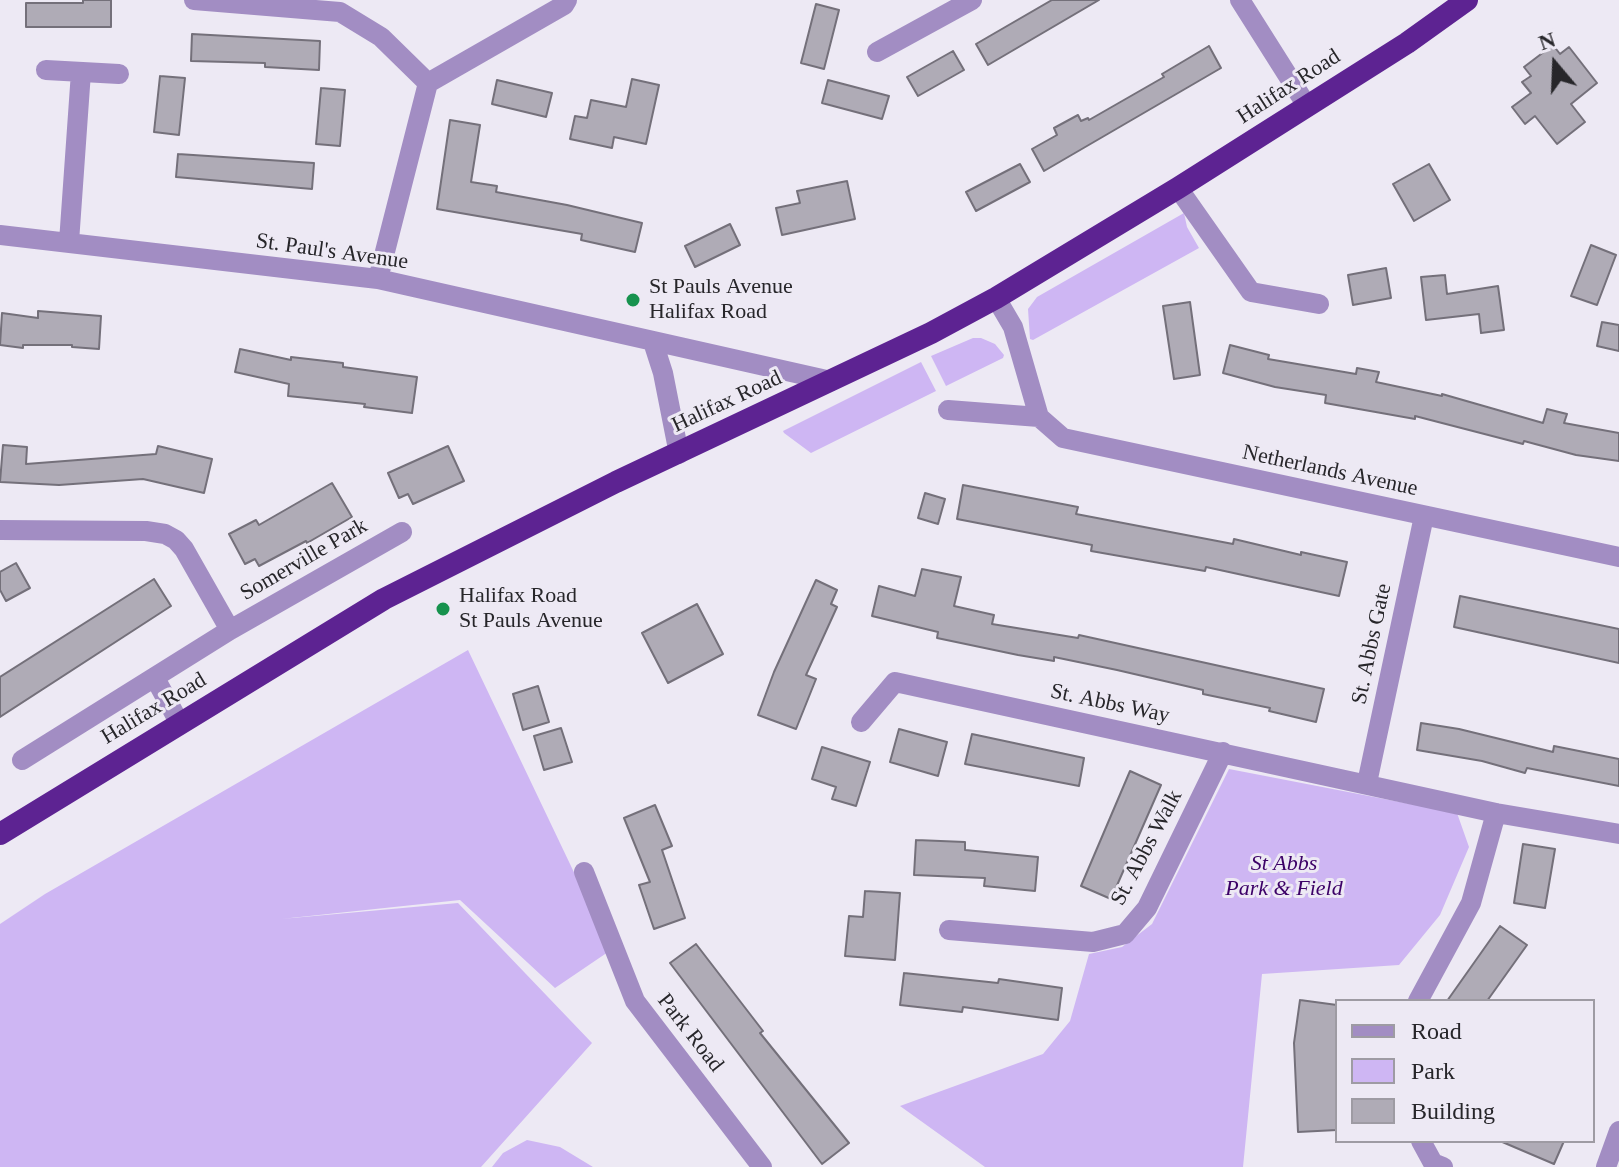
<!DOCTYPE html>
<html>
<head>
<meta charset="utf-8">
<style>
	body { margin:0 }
	#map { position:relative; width:1619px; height:1167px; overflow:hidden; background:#ede9f4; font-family:"Times New Roman",serif }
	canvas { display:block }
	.legend { position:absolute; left:1335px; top:999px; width:260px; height:144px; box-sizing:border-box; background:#ede9f4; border:2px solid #9e9ba3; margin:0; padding:10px 14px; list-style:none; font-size:24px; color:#27262a }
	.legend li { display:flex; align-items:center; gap:16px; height:40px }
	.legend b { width:40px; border:2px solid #9e9ba3 }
	.north { position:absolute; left:1515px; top:24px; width:80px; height:80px; -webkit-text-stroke:6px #ede9f4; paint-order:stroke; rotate:341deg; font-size:22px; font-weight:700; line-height:32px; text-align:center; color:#27262a }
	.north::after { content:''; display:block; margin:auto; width:28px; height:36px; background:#27262a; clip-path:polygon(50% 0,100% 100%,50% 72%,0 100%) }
</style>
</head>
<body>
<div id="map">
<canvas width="1619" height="1167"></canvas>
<ul class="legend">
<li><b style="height:10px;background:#a28dc3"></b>Road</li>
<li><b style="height:22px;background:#ceb6f3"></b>Park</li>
<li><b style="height:22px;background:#afabb6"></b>Building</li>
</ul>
<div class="north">N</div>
</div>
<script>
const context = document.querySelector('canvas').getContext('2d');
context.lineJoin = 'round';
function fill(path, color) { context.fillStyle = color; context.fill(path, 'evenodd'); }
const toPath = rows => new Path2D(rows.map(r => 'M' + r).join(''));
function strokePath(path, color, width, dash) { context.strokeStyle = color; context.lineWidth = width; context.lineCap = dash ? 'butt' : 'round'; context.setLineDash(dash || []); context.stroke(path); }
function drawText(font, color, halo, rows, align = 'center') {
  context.font = font + ' "Times New Roman",serif'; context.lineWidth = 6; context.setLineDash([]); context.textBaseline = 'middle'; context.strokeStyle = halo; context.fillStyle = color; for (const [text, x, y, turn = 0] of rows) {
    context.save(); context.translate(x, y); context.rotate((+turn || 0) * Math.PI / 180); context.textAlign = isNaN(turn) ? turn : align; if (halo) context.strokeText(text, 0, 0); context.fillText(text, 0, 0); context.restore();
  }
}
fill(toPath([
	[1184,213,1187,227,1199,248,1033,340,1030,339,1028,309,1037,297],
	[973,338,981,338,995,344,1004,355,1003,358,946,386,931,356],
	[921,362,936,391,811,453,784,433,783,431],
	[468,650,611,950,555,988,460,900,281,919,458,903,592,1043,481,1167,0,1167,0,924,45,894],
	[1229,769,1457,813,1469,847,1440,915,1399,965,1262,974,1243,1167,985,1167,900,1106,1043,1054,1070,1021,1089,954,1122,947,1152,924],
	[527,1140,560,1147,593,1167,492,1167,503,1153]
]), '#ceb6f3');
const building = toPath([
	[83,0,111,0,111,27,26,27,26,3,83,3,83,0],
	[1052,0,1099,0,988,65,976,44,1052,0],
	[816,4,839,10,824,69,801,63,816,4],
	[192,34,320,41,319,70,265,67,265,63,191,61,192,34],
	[1553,45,1560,54,1569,47,1597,83,1571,104,1585,122,1557,144,1535,116,1525,124,1512,107,1531,93,1522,82,1531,76,1524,67,1553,45],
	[1209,46,1221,68,1044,171,1032,149,1057,135,1054,128,1078,115,1081,121,1088,118,1089,120,1164,77,1162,74,1209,46],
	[953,51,964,70,918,96,907,77,953,51],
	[160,76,185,78,179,135,154,132,160,76],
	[632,79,659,85,646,144,614,137,612,148,570,139,575,116,587,118,591,100,626,107,632,79],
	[497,80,552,93,546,117,492,104,497,80],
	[828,80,889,96,882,119,822,103,828,80],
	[321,88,345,90,340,146,316,144,321,88],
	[450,120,480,125,471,182,497,186,496,192,567,205,642,223,635,252,581,240,582,234,437,209,450,120],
	[178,154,314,163,312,189,176,177,178,154],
	[1020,164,1030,182,976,211,966,192,1020,164],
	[1429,164,1450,200,1414,221,1393,184,1429,164],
	[847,181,855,219,782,235,776,208,800,203,797,191,847,181],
	[730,224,740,245,695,267,685,246,730,224],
	[1591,245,1616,255,1597,305,1571,296,1591,245],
	[1386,268,1391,298,1353,305,1348,275,1386,268],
	[1445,275,1447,294,1498,286,1504,330,1481,333,1479,314,1426,320,1421,277,1445,275],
	[1190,302,1200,375,1174,379,1163,306,1190,302],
	[38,311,101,316,99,349,72,347,72,345,23,345,23,348,0,345,2,313,38,318,38,311],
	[1602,322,1619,325,1619,351,1597,346,1602,322],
	[1230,345,1269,355,1268,359,1356,374,1357,368,1379,372,1376,382,1442,396,1442,394,1543,423,1547,409,1567,414,1564,423,1619,433,1619,461,1576,455,1524,441,1523,444,1415,416,1415,419,1325,403,1326,395,1275,387,1223,373,1230,345],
	[240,349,291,360,291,357,343,363,343,367,417,377,412,413,364,407,365,404,288,396,289,384,235,372,240,349],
	[3,445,27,447,26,464,156,454,158,446,212,459,204,493,143,479,59,485,0,482,3,445],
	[448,446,464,481,413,504,408,494,399,498,388,473,448,446],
	[332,483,352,517,307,543,306,541,259,566,255,559,245,564,229,534,256,520,259,525,332,483],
	[963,485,1078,507,1076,514,1233,544,1234,539,1301,555,1301,552,1347,562,1339,596,1206,567,1205,571,1091,551,1092,545,957,519,963,485],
	[925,493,945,499,938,524,918,518,925,493],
	[16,563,30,588,6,601,0,590,0,572,16,563],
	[922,569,961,577,954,606,994,615,992,624,1078,638,1079,635,1324,689,1316,722,1269,711,1270,708,1203,694,1203,690,1117,670,1054,657,1054,661,1018,655,937,638,938,632,872,616,879,586,915,596,922,569],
	[154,579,171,606,0,717,0,677,154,579],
	[816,580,837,590,831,604,837,607,806,675,816,679,796,729,758,715,774,672,816,580],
	[1460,596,1619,629,1619,663,1454,627,1460,596],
	[697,604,723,654,668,683,642,633,697,604],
	[538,686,549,722,523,730,513,694,538,686],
	[1421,723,1459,729,1553,752,1554,746,1619,759,1619,786,1527,768,1525,773,1482,761,1417,750,1421,723],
	[561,728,572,762,544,770,534,736,561,728],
	[899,729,947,742,938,776,890,762,899,729],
	[972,734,1084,758,1079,786,965,764,972,734],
	[822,747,870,762,856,806,832,799,836,787,812,779,822,747],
	[1130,771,1161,785,1111,899,1081,886,1130,771],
	[655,805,672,846,662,850,685,918,654,929,639,885,650,882,624,818,655,805],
	[916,840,965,842,965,850,1038,857,1035,891,984,886,985,878,914,875,916,840],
	[1523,844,1555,849,1545,908,1514,903,1523,844],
	[865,891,900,893,895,960,845,956,849,916,863,917,865,891],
	[1500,926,1527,945,1487,1001,1447,1001,1500,926],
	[696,944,763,1031,760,1033,849,1143,822,1164,670,963,696,944],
	[904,973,998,983,999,979,1062,988,1058,1020,963,1007,962,1012,900,1005,904,973],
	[1300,1000,1337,1005,1337,1130,1298,1132,1294,1043,1300,1000],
	[1500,1141,1564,1141,1554,1164,1500,1141]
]);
fill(building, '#afabb6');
strokePath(building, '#74707a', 2);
strokePath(toPath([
	[194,0,340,12,381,37,428,83,378,279],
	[1240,0,1307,106],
	[877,52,972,0],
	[46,70,119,74],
	[428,83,564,5,567,0],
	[1178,188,1251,292,1319,304],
	[0,235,378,279,831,381],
	[69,242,81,72],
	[996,298,1013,327,1039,417],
	[653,342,663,373,679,454],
	[948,410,1039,417,1063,438,1619,557],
	[0,530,146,531,165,534,176,540,184,549,230,630],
	[155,678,180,724],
	[861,722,895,682,1496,813,1619,834],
	[22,760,230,630,402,532],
	[1367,783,1424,516],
	[584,872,635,1001,762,1167],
	[949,930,1093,942,1125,934,1147,908,1223,752],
	[1418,1001,1471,903,1496,813],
	[1421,1141,1433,1163,1443,1167],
	[1606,1167,1619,1131]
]), '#a28dc3', 20);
strokePath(toPath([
	[0,834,384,599,616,482,931,333,996,298,1178,188,1407,43,1467,0]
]), '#5d2392', 22);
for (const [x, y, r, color] of [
	[633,300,8,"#17924e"],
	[443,609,8,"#17924e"]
]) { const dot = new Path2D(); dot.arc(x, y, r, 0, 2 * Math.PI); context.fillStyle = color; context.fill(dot); strokePath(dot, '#ede9f4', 3); }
drawText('22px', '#27262a', '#ede9f4', [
	["Halifax Road",1289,87,-33],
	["St. Paul's Avenue",332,252,8],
	["Halifax Road",727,402,-25],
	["Netherlands Avenue",1330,471,12],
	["Somerville Park",304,560,-30],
	["St. Abbs Gate",1372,644,-78],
	["St. Abbs Way",1110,704,12],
	["Halifax Road",154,709,-31],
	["St. Abbs Walk",1147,848,-62],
	["Park Road",690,1033,52]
]);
drawText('22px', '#27262a', '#ede9f4', [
	["St Pauls Avenue",649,287],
	["Halifax Road",649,312],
	["Halifax Road",459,596],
	["St Pauls Avenue",459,621]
], 'left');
drawText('italic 22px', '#3c0167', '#ede9f4', [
	["St Abbs",1284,864],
	["Park & Field",1284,889]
]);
</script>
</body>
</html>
